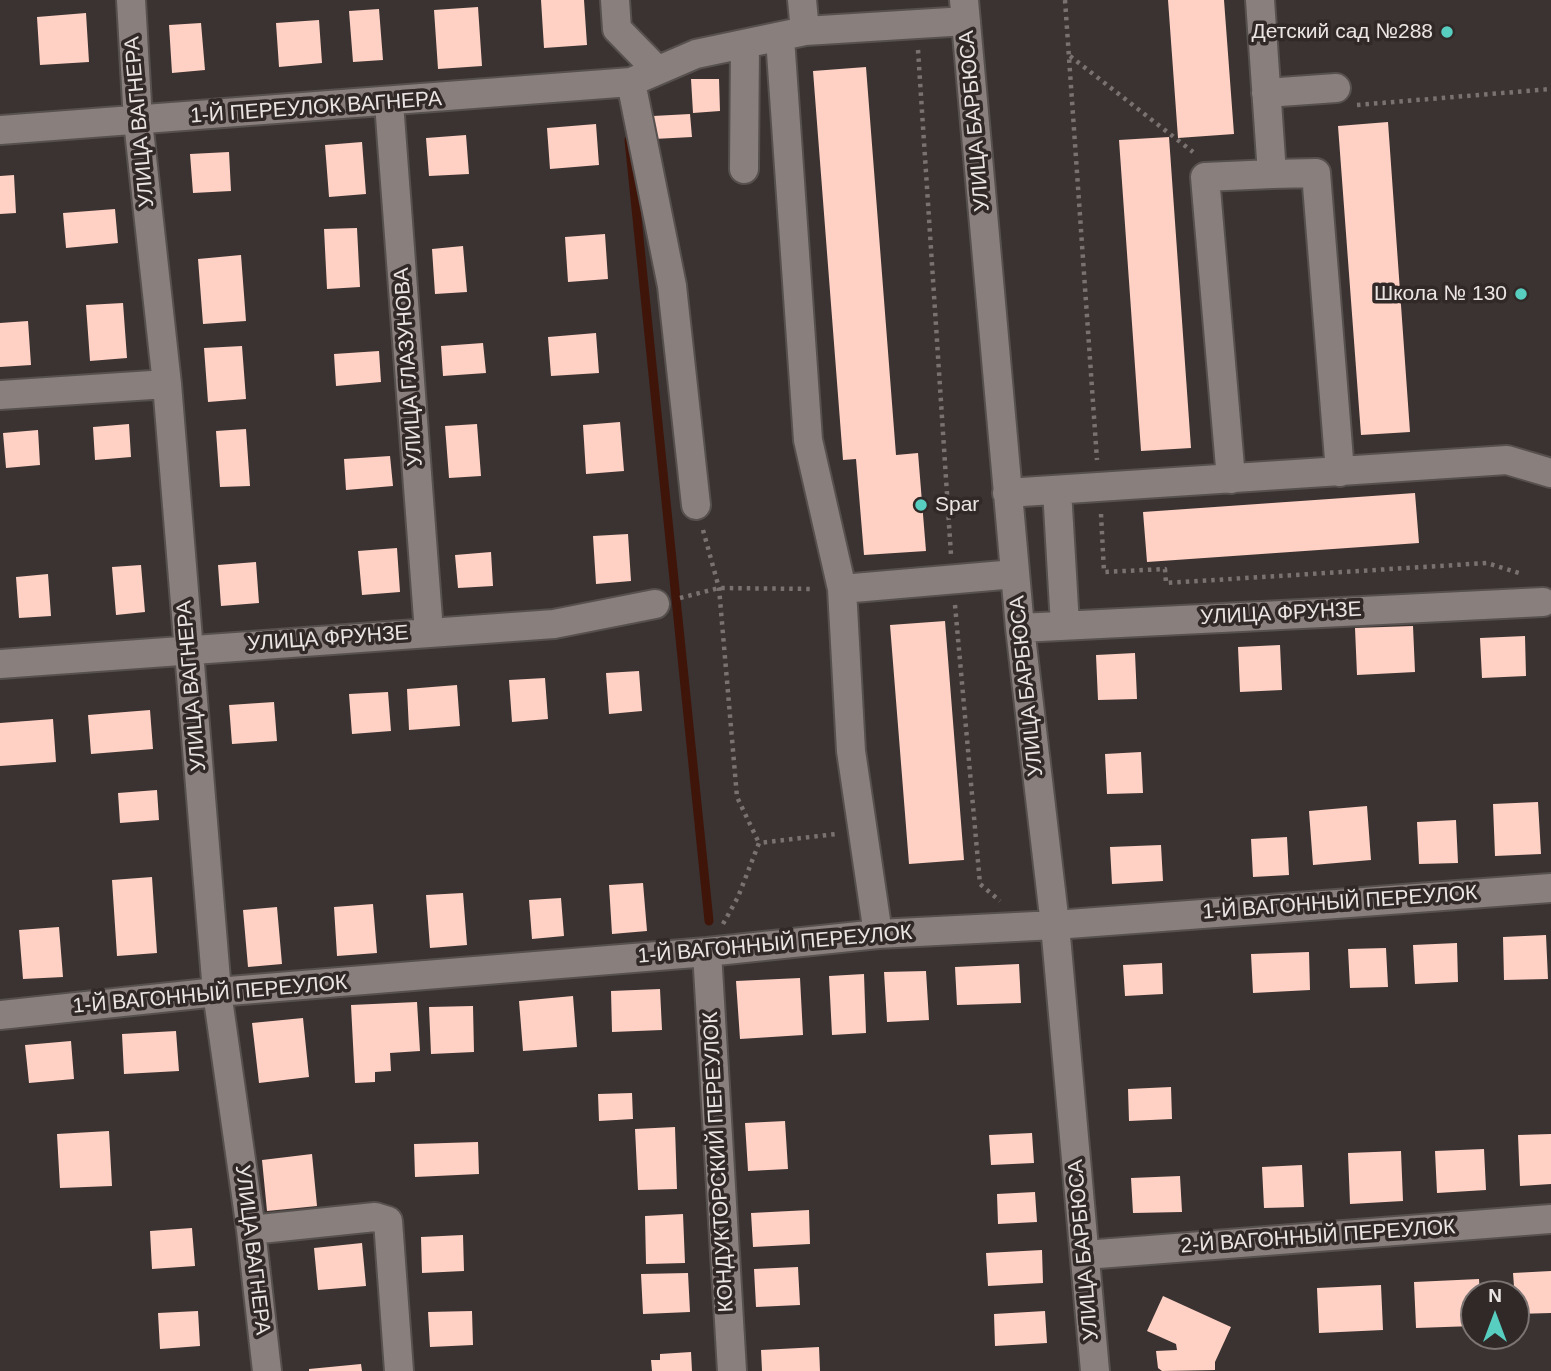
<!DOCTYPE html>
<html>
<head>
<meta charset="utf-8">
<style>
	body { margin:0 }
	#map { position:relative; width:1551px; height:1371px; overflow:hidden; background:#3b3331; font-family:Arial,sans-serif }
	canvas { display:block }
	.north { position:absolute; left:1460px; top:1280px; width:70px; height:70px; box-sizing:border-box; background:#312927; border:2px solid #7b7473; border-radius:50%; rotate:0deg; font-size:19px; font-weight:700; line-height:28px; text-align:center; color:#eae5e4 }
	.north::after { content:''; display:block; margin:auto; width:24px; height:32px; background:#58cec0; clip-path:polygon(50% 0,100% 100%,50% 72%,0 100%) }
</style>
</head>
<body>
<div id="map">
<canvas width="1551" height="1371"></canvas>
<div class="north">N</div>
</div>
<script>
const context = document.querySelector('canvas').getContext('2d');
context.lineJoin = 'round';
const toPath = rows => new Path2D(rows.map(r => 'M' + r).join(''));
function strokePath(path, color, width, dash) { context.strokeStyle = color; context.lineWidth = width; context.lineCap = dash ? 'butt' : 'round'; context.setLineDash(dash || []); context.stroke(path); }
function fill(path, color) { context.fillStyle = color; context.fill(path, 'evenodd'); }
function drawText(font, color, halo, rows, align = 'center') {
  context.font = font + ' Arial,sans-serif'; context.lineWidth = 7; context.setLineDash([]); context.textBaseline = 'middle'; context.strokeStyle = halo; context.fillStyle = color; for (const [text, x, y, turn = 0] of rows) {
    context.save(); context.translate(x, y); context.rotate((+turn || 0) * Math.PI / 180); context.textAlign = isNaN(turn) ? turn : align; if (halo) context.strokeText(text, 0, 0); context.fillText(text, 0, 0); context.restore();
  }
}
strokePath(toPath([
	[629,140,709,921]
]), '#3f150a', 9);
fill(toPath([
	[541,0,584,0,587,45,544,48],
	[1168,0,1224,0,1234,134,1178,138],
	[478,7,482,66,438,69,434,10],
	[379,9,383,60,353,62,349,11],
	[86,13,89,62,40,65,37,17],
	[319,20,322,63,279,67,276,23],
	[201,23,205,70,172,73,169,25],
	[866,67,896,455,918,453,926,551,864,555,856,459,843,460,813,71],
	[691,79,719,79,720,111,693,113],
	[690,114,692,137,654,139,653,116],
	[1388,122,1410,432,1361,435,1338,126],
	[596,124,599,165,550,169,547,128],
	[466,135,469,174,429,176,426,138],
	[1169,137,1191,448,1141,451,1119,140],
	[362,142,366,194,329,197,325,145],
	[229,152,231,191,193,193,190,154],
	[14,175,16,213,0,214,0,176],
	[115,209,118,243,66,248,63,213],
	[357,228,360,287,327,289,324,229],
	[605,234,608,279,568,282,565,237],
	[463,246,467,292,435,294,432,249],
	[241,255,246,321,203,324,198,259],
	[123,303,127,358,90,361,86,305],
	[28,321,31,365,0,367,0,323],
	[596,333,599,373,551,376,548,337],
	[483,343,486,373,443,376,441,346],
	[242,346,246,399,208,402,204,348],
	[379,351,381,382,336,386,334,354],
	[620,422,624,471,586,474,583,425],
	[129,424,131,457,95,460,93,427],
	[477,424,481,476,449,478,445,426],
	[246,429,250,486,220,487,216,431],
	[38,430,40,465,6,468,3,433],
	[390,456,393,486,346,490,344,459],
	[1415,493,1419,543,1147,562,1143,512],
	[628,534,631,581,596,584,593,536],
	[397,548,400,592,362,595,358,551],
	[491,552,493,586,458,588,455,555],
	[256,562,259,603,221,606,218,565],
	[141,565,145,612,116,615,112,567],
	[48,574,51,616,19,618,16,577],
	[945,621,964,860,909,864,890,625],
	[1413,626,1415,672,1357,675,1355,628],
	[1525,636,1526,676,1482,678,1480,638],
	[1280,645,1282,690,1240,692,1238,647],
	[1135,653,1137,699,1098,700,1096,655],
	[639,671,642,711,609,714,606,673],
	[545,678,548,719,512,722,509,680],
	[457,685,460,726,409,730,407,689],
	[388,692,391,731,352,734,349,694],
	[274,702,277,741,232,744,229,705],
	[150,710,153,749,91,754,88,715],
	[53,719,56,762,0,766,0,723],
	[1141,752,1143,793,1107,794,1105,754],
	[157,790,159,820,120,823,118,793],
	[1538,802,1541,854,1495,856,1493,804],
	[1367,806,1371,860,1313,865,1309,811],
	[1456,820,1458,863,1419,864,1417,822],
	[1287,837,1289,875,1253,877,1251,839],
	[1161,845,1163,881,1112,884,1110,847],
	[152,877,157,953,117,956,112,880],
	[643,883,647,931,612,934,609,885],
	[463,893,467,945,430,948,426,895],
	[561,898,564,936,532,939,529,900],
	[373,904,377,953,337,956,334,907],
	[277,907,282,964,248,967,243,910],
	[59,927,63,977,23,979,19,930],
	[1546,935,1548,979,1504,980,1503,937],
	[1457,943,1458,982,1415,984,1413,945],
	[1386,948,1388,987,1350,988,1348,949],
	[1309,952,1310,990,1253,993,1251,954],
	[1162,963,1163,994,1125,996,1123,965],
	[1019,964,1021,1003,957,1005,955,967],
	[926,971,929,1020,887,1022,884,972],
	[864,974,866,1033,832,1035,829,976],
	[800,978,803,1035,740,1039,736,981],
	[660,989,662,1030,612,1032,611,991],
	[573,996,577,1047,523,1051,519,1001],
	[417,1002,420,1051,390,1053,391,1071,375,1072,375,1082,355,1083,351,1005],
	[473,1006,474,1052,431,1054,429,1007],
	[303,1018,309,1077,259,1083,252,1023],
	[176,1031,179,1071,124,1074,122,1034],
	[71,1041,74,1079,29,1083,25,1045],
	[1171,1087,1172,1119,1129,1121,1128,1089],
	[632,1093,633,1119,599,1121,598,1094],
	[785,1121,788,1169,748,1171,745,1123],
	[675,1127,677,1189,638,1190,635,1129],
	[109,1131,112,1186,60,1188,57,1134],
	[1032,1133,1034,1163,991,1165,989,1135],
	[1551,1134,1551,1184,1520,1186,1518,1135],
	[478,1142,479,1174,415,1177,414,1144],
	[1484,1149,1486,1190,1437,1193,1435,1151],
	[1401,1151,1403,1201,1350,1204,1348,1153],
	[312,1154,317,1206,267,1211,262,1160],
	[1302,1165,1304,1207,1264,1208,1262,1167],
	[1180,1176,1182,1212,1133,1213,1131,1178],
	[1035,1192,1037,1222,998,1224,997,1194],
	[809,1210,810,1244,753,1247,751,1213],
	[683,1214,685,1263,646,1264,645,1216],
	[192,1228,195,1266,152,1269,150,1231],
	[463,1235,464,1271,422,1273,421,1237],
	[362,1243,366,1286,318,1290,314,1248],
	[1042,1250,1043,1283,988,1286,986,1253],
	[798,1267,800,1305,756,1307,754,1269],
	[1551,1271,1551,1313,1516,1314,1513,1273],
	[688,1273,690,1312,643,1314,641,1274],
	[1479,1279,1480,1294,1474,1294,1474,1326,1416,1328,1414,1282],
	[1381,1285,1383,1330,1319,1333,1317,1288],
	[1163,1296,1231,1327,1215,1362,1215,1370,1162,1371,1158,1368,1156,1351,1177,1350,1176,1344,1147,1331],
	[198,1311,200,1346,160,1349,158,1313],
	[472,1311,473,1345,430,1347,428,1312],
	[1045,1311,1047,1343,995,1346,994,1314],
	[819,1347,820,1371,762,1371,761,1350],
	[691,1352,692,1371,652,1371,651,1360,660,1360,660,1354],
	[361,1364,362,1371,309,1371,309,1369]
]), '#ffd0c4');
const minor = toPath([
	[131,0,138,121,167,384,217,992,251,1230,267,1371],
	[615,0,617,29,657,70],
	[802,0,805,31],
	[964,0,1020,628,1055,925,1095,1371],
	[780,38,808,440,842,589,851,751,878,934],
	[631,82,672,286,696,505],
	[1266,93,1336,88],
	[389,103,429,632],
	[0,130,631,82,696,54,805,31,966,21],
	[744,169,745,45],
	[1272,174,1316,173,1340,472],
	[0,395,167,384],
	[1231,479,1205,177,1272,174,1260,0],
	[1057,490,1065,625],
	[1007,493,1507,460,1551,473],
	[842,589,1015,574],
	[1020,628,1543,602],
	[0,664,554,624,655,604],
	[707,952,732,1371],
	[0,1015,217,992,707,952,878,934,1055,925,1551,888],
	[251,1230,375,1217,388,1221,399,1371],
	[1085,1255,1551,1219]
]);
strokePath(minor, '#56504e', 32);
strokePath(toPath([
	[1065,0,1097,460],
	[918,50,951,555],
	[1070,56,1193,152],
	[1357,105,1551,89],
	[1101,514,1104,572,1165,569,1166,583,1487,563,1519,573],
	[703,530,719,588,737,797,759,843],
	[680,598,719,588,813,589],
	[955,605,980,884,1000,901],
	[723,924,738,897,759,843,836,834]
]), '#797270', 4.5, [3.5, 5]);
strokePath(minor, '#897f7d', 28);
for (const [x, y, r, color] of [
	[1447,32,7,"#58cec0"],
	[1521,294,7,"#58cec0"],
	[921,505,7,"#58cec0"]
]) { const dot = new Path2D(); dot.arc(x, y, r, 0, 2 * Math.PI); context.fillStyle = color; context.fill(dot); strokePath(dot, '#312927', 2.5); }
drawText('21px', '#eae5e4', '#312927', [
	["Детский сад №288",1433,32],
	["Школа № 130",1507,294],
	["Spar",935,505,"left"]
], 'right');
drawText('21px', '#eae5e4', '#312927', [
	["1-Й ПЕРЕУЛОК ВАГНЕРА",316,108,-4],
	["УЛИЦА БАРБЮСА",975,121,-95],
	["УЛИЦА ВАГНЕРА",140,122,-95],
	["УЛИЦА ГЛАЗУНОВА",409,367,-94],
	["УЛИЦА ФРУНЗЕ",1281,614,-3],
	["УЛИЦА ФРУНЗЕ",328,639,-4],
	["УЛИЦА ВАГНЕРА",192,686,-95],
	["УЛИЦА БАРБЮСА",1027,686,-96],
	["1-Й ВАГОННЫЙ ПЕРЕУЛОК",1340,903,-4],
	["1-Й ВАГОННЫЙ ПЕРЕУЛОК",775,945,-5],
	["1-Й ВАГОННЫЙ ПЕРЕУЛОК",210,995,-5],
	["КОНДУКТОРСКИЙ ПЕРЕУЛОК",719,1162,-93],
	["2-Й ВАГОННЫЙ ПЕРЕУЛОК",1318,1237,-4],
	["УЛИЦА ВАГНЕРА",252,1250,83],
	["УЛИЦА БАРБЮСА",1084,1250,-95]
]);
</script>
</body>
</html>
